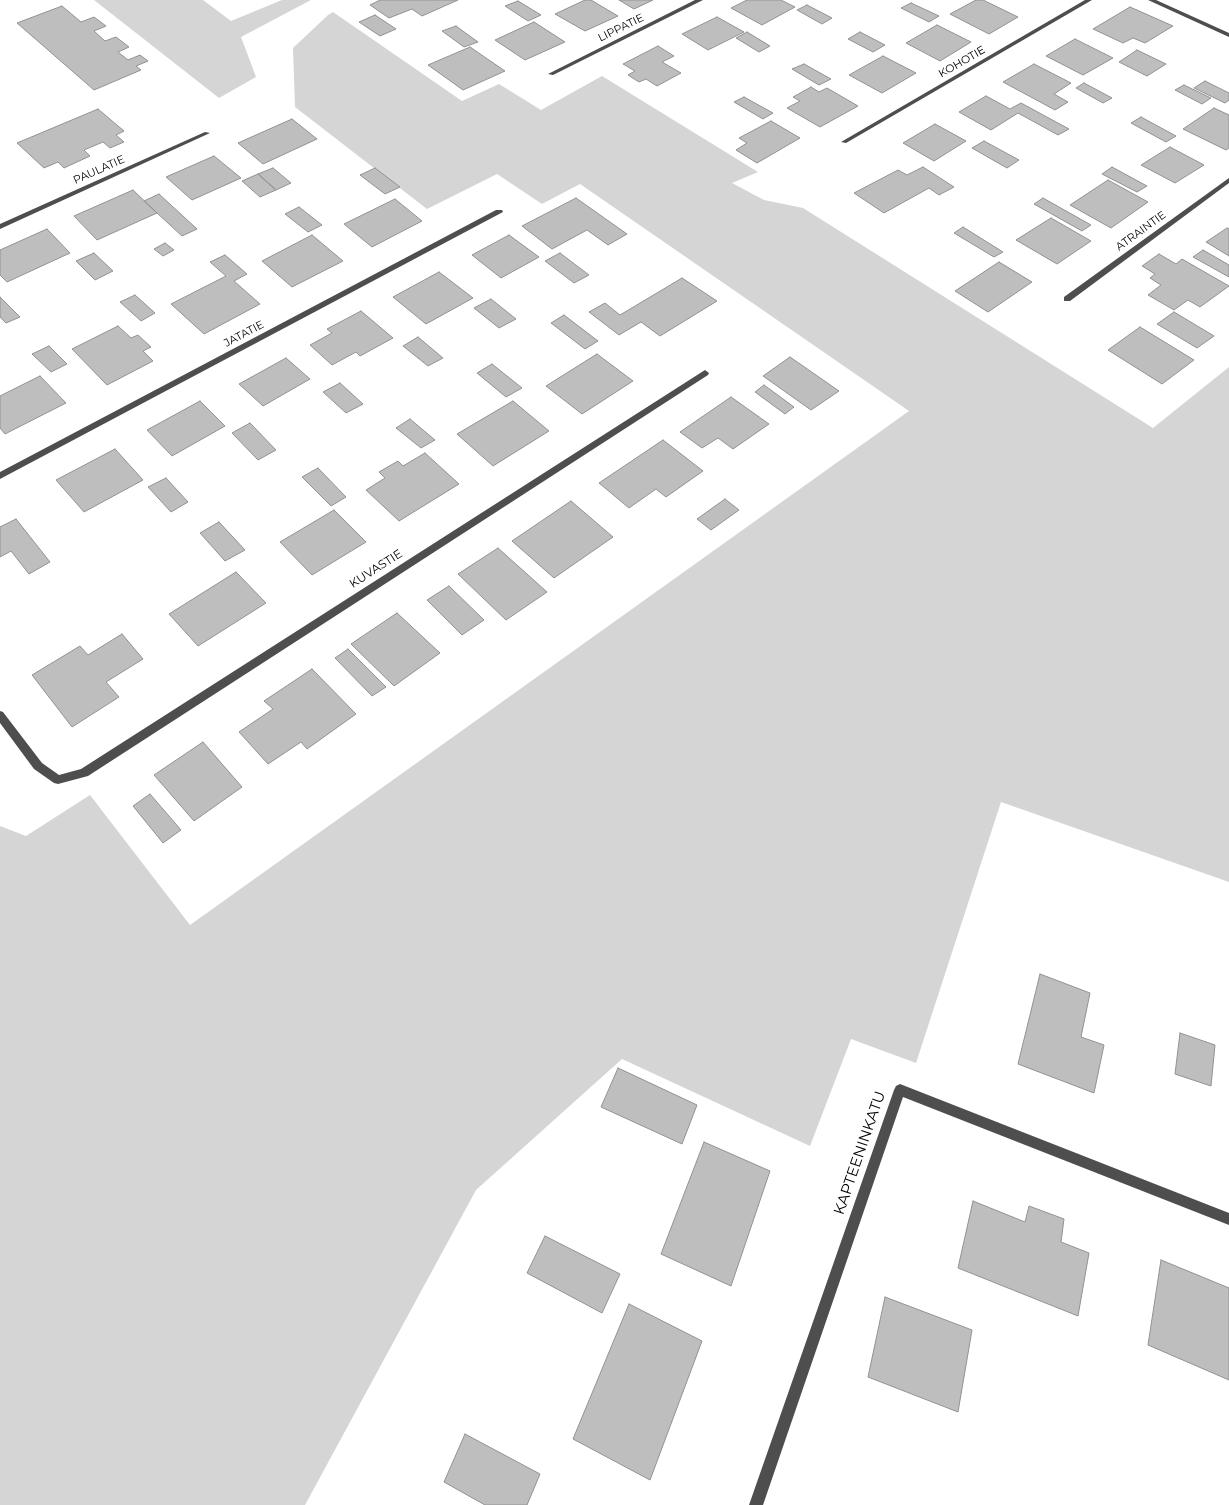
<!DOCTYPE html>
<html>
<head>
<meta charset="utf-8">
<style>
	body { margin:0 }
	canvas { display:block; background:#fff }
</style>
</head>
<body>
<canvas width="1229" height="1505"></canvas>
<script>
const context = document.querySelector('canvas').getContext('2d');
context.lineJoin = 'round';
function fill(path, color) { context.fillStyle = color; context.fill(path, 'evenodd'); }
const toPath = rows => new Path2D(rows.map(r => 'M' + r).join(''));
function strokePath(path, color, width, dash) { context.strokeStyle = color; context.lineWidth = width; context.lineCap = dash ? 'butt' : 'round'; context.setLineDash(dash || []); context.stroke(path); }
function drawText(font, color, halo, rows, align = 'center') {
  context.font = font + ' Montserrat,sans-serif'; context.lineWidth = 4.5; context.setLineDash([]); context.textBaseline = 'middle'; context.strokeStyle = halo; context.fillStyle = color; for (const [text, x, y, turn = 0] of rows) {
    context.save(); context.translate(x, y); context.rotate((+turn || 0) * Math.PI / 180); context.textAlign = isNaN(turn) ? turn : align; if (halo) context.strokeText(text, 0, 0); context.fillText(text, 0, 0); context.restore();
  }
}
fill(toPath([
	[94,0,203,0,231,21,282,0,311,0,241,37,256,77,219,98],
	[333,12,462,101,499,84,541,110,602,76,758,172,732,183,764,200,803,208,1153,428,1229,367,1229,882,1001,802,916,1063,851,1039,810,1146,622,1059,476,1190,305,1505,0,1505,0,826,26,836,90,795,190,925,909,411,580,184,542,204,497,174,427,209,295,107,293,48,328,15]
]), '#d5d5d5');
const building = toPath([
	[380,0,458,0,422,16,412,9,389,18,370,5,380,0],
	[585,0,591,0,618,16,585,31,555,14,585,0],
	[619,0,653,0,634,9,619,0],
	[747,0,781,0,795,7,762,25,731,8,747,0],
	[976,0,983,0,1018,17,989,34,950,14,976,0],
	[518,1,541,15,528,21,505,6,518,1],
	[911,3,939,16,929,22,901,8,911,3],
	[807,5,832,18,822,24,797,10,807,5],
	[62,6,81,22,94,17,106,26,94,31,105,41,116,37,129,47,118,52,128,60,140,55,148,61,136,66,141,70,94,90,17,23,62,6],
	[1130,7,1173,26,1145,43,1133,38,1123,43,1093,29,1130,7],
	[375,15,396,29,380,36,359,22,375,15],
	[717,17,744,32,708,50,682,34,717,17],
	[534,22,565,42,525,60,495,40,534,22],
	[937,25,971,42,940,61,906,43,937,25],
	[456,26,478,42,464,47,442,31,456,26],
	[747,32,770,46,759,52,736,38,747,32],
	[860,32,885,45,873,52,848,39,860,32],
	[1075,39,1113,58,1083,75,1046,56,1075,39],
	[658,46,674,56,662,62,681,73,657,86,646,79,639,82,628,75,635,71,623,64,658,46],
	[470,47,505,71,463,90,428,65,470,47],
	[1137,50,1166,64,1147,76,1119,62,1137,50],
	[883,56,916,73,882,93,849,75,883,56],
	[804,64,831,79,819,85,792,69,804,64],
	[1034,64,1071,83,1054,94,1068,102,1055,110,1003,82,1034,64],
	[1205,81,1229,93,1229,100,1225,103,1194,88,1205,81],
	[1084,83,1112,98,1103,103,1076,88,1084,83],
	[1184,85,1211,98,1202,104,1175,90,1184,85],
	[811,87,819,92,827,88,858,106,820,127,787,108,800,101,793,97,811,87],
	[986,96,1010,109,1021,103,1069,129,1058,135,1018,113,991,130,959,112,986,96],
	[744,97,773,113,763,119,734,102,744,97],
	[1214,108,1229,115,1229,148,1226,150,1183,129,1214,108],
	[98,109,124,131,116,135,124,142,110,148,103,142,84,150,90,156,64,168,58,162,44,168,17,143,98,109],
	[1141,117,1176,136,1166,142,1131,123,1141,117],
	[292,119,317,139,263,164,238,143,292,119],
	[771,121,800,138,757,163,736,150,747,143,739,138,771,121],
	[935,124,966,141,934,161,903,143,935,124],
	[984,141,1019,160,1007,168,972,148,984,141],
	[1170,147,1204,165,1175,183,1141,165,1170,147],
	[214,156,241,178,192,200,166,177,214,156],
	[923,167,954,187,939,195,929,188,884,213,854,193,898,170,907,175,923,167],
	[1112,167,1147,186,1137,192,1102,174,1112,167],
	[273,168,291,183,276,190,258,174,273,168],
	[375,168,400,187,385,194,360,175,375,168],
	[258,174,276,190,260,197,242,181,258,174],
	[1108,180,1148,202,1111,228,1070,205,1108,180],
	[133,190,157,213,97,240,74,216,133,190],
	[159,194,197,229,182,236,144,201,159,194],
	[576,198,627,234,608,245,587,230,552,249,522,226,576,198],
	[1043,198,1091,225,1082,231,1034,204,1043,198],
	[395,199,422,221,372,247,344,224,395,199],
	[299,207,322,225,308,232,285,214,299,207],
	[1051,218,1091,241,1057,264,1016,240,1051,218],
	[963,227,1003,252,994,257,954,233,963,227],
	[1227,228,1229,229,1229,256,1206,242,1227,228],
	[47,229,70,253,7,282,0,275,0,250,47,229],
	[312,235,343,261,292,287,262,261,312,235],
	[509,235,539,257,501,278,472,255,509,235],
	[165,243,174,250,163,256,154,249,165,243],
	[1203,250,1229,265,1229,277,1193,257,1203,250],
	[94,253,113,271,95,280,76,261,94,253],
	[560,253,589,275,574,283,545,261,560,253],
	[1159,254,1176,264,1182,259,1229,286,1200,307,1188,300,1174,310,1148,295,1161,285,1150,278,1155,274,1142,266,1159,254],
	[225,255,247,274,234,281,260,304,204,334,171,304,226,276,210,262,225,255],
	[999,262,1032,282,988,312,955,291,999,262],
	[439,272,473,298,426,324,393,297,439,272],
	[682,278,717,301,660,336,641,322,619,335,589,312,605,303,620,315,682,278],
	[135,295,155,313,141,321,120,302,135,295],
	[0,297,20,317,6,323,0,317,0,297],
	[491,299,516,319,499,328,474,308,491,299],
	[361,311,393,338,360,356,356,352,332,365,310,345,332,333,327,329,361,311],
	[1174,312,1214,336,1197,348,1157,324,1174,312],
	[564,315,598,341,585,349,551,323,564,315],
	[118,326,131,338,138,335,151,347,143,351,153,361,107,385,72,349,118,326],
	[1140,327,1194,360,1162,384,1108,350,1140,327],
	[418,337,443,358,428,366,403,346,418,337],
	[49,346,67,364,51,372,32,354,49,346],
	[597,354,633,381,582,414,546,386,597,354],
	[790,357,839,391,811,410,763,376,790,357],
	[286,358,310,379,263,406,239,384,286,358],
	[492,364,522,388,506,397,477,373,492,364],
	[40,376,66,403,5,434,0,428,0,396,40,376],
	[340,383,363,404,346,413,323,392,340,383],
	[764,385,794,407,785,414,755,392,764,385],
	[731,397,769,424,733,449,718,438,702,448,680,432,731,397],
	[200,401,225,426,172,456,147,430,200,401],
	[513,401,549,431,493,466,457,434,513,401],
	[410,419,435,440,421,448,396,428,410,419],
	[250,423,276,450,258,460,232,433,250,423],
	[663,440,703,471,666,497,656,489,629,508,599,483,663,440],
	[115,449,143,480,84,512,56,480,115,449],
	[425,453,459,484,399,521,366,490,385,478,379,472,398,461,403,466,425,453],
	[318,468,346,497,331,506,302,477,318,468],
	[166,478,188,502,171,512,148,487,166,478],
	[725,499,739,510,711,530,697,519,725,499],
	[571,501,613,537,554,578,512,541,571,501],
	[334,510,366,542,312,575,280,542,334,510],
	[16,519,50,562,29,574,11,551,0,557,0,527,16,519],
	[219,522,245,550,225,561,200,533,219,522],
	[498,548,547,592,506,620,458,574,498,548],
	[236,572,266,603,198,646,169,614,236,572],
	[449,586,484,620,462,635,427,600,449,586],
	[397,613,440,653,394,686,351,644,397,613],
	[122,634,143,659,106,682,119,697,72,727,32,675,80,646,88,655,122,634],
	[348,649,386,687,372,696,335,658,348,649],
	[312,669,356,714,307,749,301,742,268,764,239,732,273,709,264,701,312,669],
	[203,742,242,787,194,821,154,775,203,742],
	[150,794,181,830,163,843,133,806,150,794],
	[1040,974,1090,993,1081,1037,1104,1045,1094,1093,1018,1064,1040,974],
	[1180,1033,1215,1045,1211,1086,1175,1074,1180,1033],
	[618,1068,697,1105,682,1144,601,1107,618,1068],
	[704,1142,770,1171,731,1286,661,1254,704,1142],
	[973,1201,1025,1222,1029,1206,1064,1219,1061,1242,1089,1253,1078,1316,958,1268,973,1201],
	[545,1236,620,1274,602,1313,527,1273,545,1236],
	[1161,1260,1229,1288,1229,1380,1148,1345,1161,1260],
	[885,1297,972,1330,958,1412,868,1377,885,1297],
	[629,1304,702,1341,650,1480,573,1439,629,1304],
	[465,1434,540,1474,527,1505,485,1505,444,1482,465,1434]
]);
fill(building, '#bebebe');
strokePath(building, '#929292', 1);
fill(toPath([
	[695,0,703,0,553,75,548,74,695,0],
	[1085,0,1092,0,846,143,841,142,1085,0],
	[1148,0,1156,0,1229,33,1229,37,1148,0],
	[205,132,210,133,0,229,0,224,205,132],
	[1229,178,1229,183,1070,301,1064,301,1064,297,1229,178],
	[496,210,502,210,503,212,0,479,0,472,496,210],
	[705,370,709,373,708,375,88,776,58,784,54,783,34,769,0,723,0,711,3,712,42,763,59,775,81,769,705,370],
	[900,1084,1229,1213,1229,1225,903,1097,763,1505,749,1505,894,1090,896,1086,900,1084]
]), '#4e4e4e');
drawText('11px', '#000', '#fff', [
	["LIPPATIE",621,28,-26],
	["KOHOTIE",962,62,-30],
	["PAULATIE",99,170,-24],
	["ATRAINTIE",1141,231,-36],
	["JATATIE",244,334,-28]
]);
drawText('12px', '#000', '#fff', [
	["KUVASTIE",376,569,-33]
]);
drawText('15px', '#000', '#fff', [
	["KAPTEENINKATU",860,1153,-71]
]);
</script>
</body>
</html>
